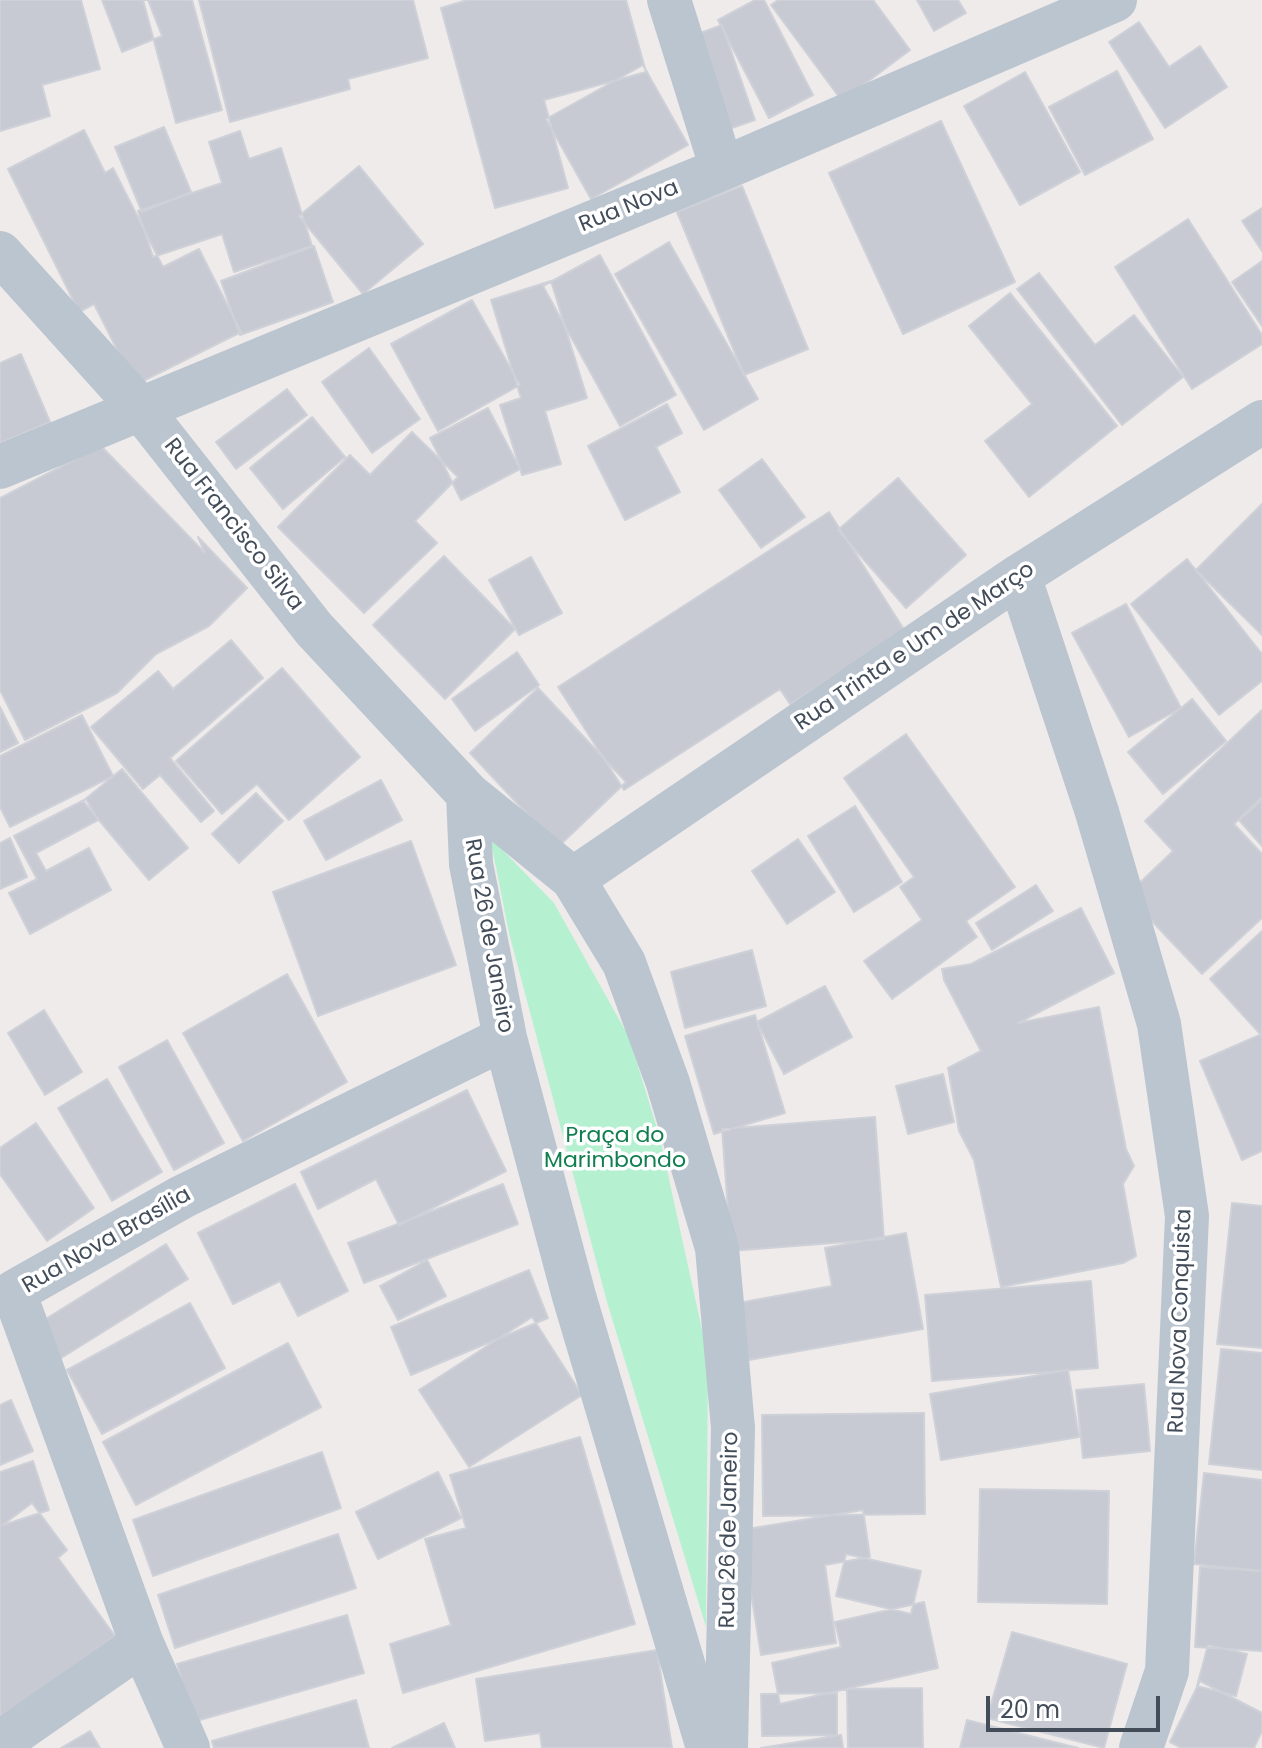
<!DOCTYPE html>
<html>
<head>
<meta charset="utf-8">
<style>
	body { margin:0 }
	#map { position:relative; width:1262px; height:1748px; overflow:hidden; background:#efebeb; font-family:Poppins,sans-serif }
	canvas { display:block }
	.scale { position:absolute; left:986px; top:1696px; width:174px; height:36px; box-sizing:border-box; border:4px solid #434d5a; border-top:0; padding-left:10px; font-size:24px; line-height:28px; white-space:nowrap; color:#434d5a; -webkit-text-stroke:6px #fff; paint-order:stroke }
</style>
</head>
<body>
<div id="map">
<canvas width="1262" height="1748"></canvas>
<div class="scale">20 m</div>
</div>
<script>
const context = document.querySelector('canvas').getContext('2d');
context.lineJoin = 'round';
function fill(path, color) { context.fillStyle = color; context.fill(path, 'evenodd'); }
const toPath = rows => new Path2D(rows.map(r => 'M' + r).join(''));
function strokePath(path, color, width, dash) { context.strokeStyle = color; context.lineWidth = width; context.lineCap = dash ? 'butt' : 'round'; context.setLineDash(dash || []); context.stroke(path); }
function drawText(font, color, halo, rows, align = 'center') {
  context.font = font + ' Poppins,sans-serif'; context.lineWidth = 7; context.setLineDash([]); context.textBaseline = 'middle'; context.strokeStyle = halo; context.fillStyle = color; for (const [text, x, y, turn = 0] of rows) {
    context.save(); context.translate(x, y); context.rotate((+turn || 0) * Math.PI / 180); context.textAlign = isNaN(turn) ? turn : align; if (halo) context.strokeText(text, 0, 0); context.fillText(text, 0, 0); context.restore();
  }
}
fill(toPath([
	[490,837,554,903,629,1037,660,1138,708,1357,706,1627,607,1302,509,933]
]), '#b5f1d0');
const building = toPath([
	[0,0,81,0,100,69,42,85,50,116,0,131,0,0],
	[102,0,148,0,162,36,122,52,102,0],
	[143,0,192,0,222,110,176,123,143,0],
	[199,0,413,0,428,58,348,79,350,89,230,122,199,0],
	[467,0,626,0,646,72,544,100,568,188,495,208,441,8,467,0],
	[755,0,764,0,813,95,769,118,718,20,755,0],
	[778,0,873,0,910,50,842,101,771,5,778,0],
	[917,0,958,0,966,13,934,31,917,0],
	[1139,22,1169,67,1200,46,1227,87,1165,128,1109,42,1139,22],
	[722,25,755,120,726,130,692,36,722,25],
	[643,65,688,145,591,199,546,119,643,65],
	[1117,71,1153,139,1085,175,1049,107,1117,71],
	[1025,72,1080,172,1020,205,964,106,1025,72],
	[941,121,1015,282,903,334,829,173,941,121],
	[164,127,191,192,142,212,115,147,164,127],
	[84,130,105,173,113,168,163,267,199,249,241,332,135,385,94,304,79,312,8,169,84,130],
	[240,131,249,159,281,148,312,246,234,272,222,234,153,257,138,211,222,183,209,142,240,131],
	[359,166,423,244,363,294,299,216,359,166],
	[742,186,808,349,744,375,677,212,742,186],
	[1262,208,1262,251,1242,221,1262,208],
	[1188,219,1262,335,1262,344,1192,389,1115,267,1188,219],
	[669,242,758,399,704,430,615,274,669,242],
	[314,246,333,302,240,335,221,281,314,246],
	[600,255,676,395,620,426,543,286,600,255],
	[1262,261,1262,326,1232,282,1262,261],
	[1039,273,1095,345,1134,315,1183,377,1122,425,1017,289,1039,273],
	[551,281,587,398,545,411,561,464,522,475,500,405,521,398,491,300,551,281],
	[1010,293,1117,426,1029,497,985,441,1032,404,969,326,1010,293],
	[472,300,520,385,438,431,391,344,472,300],
	[369,348,420,419,372,453,322,382,369,348],
	[21,354,50,422,0,443,0,363,21,354],
	[287,389,307,415,236,469,216,442,287,389],
	[667,404,682,433,656,447,680,492,625,520,588,446,667,404],
	[488,408,520,469,461,500,430,438,488,408],
	[312,417,345,457,283,509,250,468,312,417],
	[412,432,458,477,415,521,437,543,364,613,278,527,350,455,370,475,412,432],
	[101,446,205,553,198,537,247,588,209,626,156,654,117,693,25,740,0,690,0,498,101,446],
	[762,459,805,517,761,548,719,490,762,459],
	[898,478,966,555,906,608,838,530,898,478],
	[1262,504,1262,635,1196,570,1262,504],
	[829,512,905,631,790,704,780,689,624,790,558,687,829,512],
	[444,556,515,629,445,699,373,625,444,556],
	[531,557,562,613,519,635,489,580,531,557],
	[1187,559,1262,654,1262,681,1219,715,1131,604,1187,559],
	[1126,604,1181,708,1129,737,1072,633,1126,604],
	[231,640,263,678,170,758,214,811,201,822,160,775,143,789,91,727,158,671,173,689,231,640],
	[517,652,539,685,475,731,452,699,517,652],
	[282,668,360,757,289,820,257,784,222,814,176,761,282,668],
	[538,688,626,782,558,847,470,753,538,688],
	[1192,699,1226,741,1163,794,1128,752,1192,699],
	[0,707,18,743,0,752,0,707],
	[1262,710,1262,797,1234,824,1262,854,1262,918,1202,974,1127,895,1173,851,1145,821,1262,710],
	[82,715,113,776,10,827,0,807,0,756,82,715],
	[906,734,1015,887,966,921,977,937,892,999,864,961,922,920,900,887,914,877,844,778,906,734],
	[122,769,188,848,149,880,83,801,122,769],
	[381,780,402,820,326,860,304,821,381,780],
	[256,793,283,821,239,863,212,834,256,793],
	[86,799,98,820,36,853,46,871,89,848,111,890,30,934,9,893,37,879,14,836,86,799],
	[1262,800,1262,846,1239,820,1262,800],
	[855,806,902,882,854,912,808,836,855,806],
	[10,838,27,877,0,889,0,843,10,838],
	[798,839,835,892,787,924,752,871,798,839],
	[411,841,456,965,318,1016,273,892,411,841],
	[1036,885,1053,911,992,950,976,923,1036,885],
	[1081,908,1114,973,1018,1023,1099,1007,1126,1149,1134,1166,1123,1184,1136,1256,1123,1263,1001,1287,974,1160,959,1131,948,1068,981,1051,944,980,942,969,971,964,1081,908],
	[1262,931,1262,1036,1210,979,1262,931],
	[752,950,766,1006,685,1028,671,972,752,950],
	[287,974,347,1082,243,1141,183,1033,287,974],
	[825,986,852,1037,784,1074,757,1022,825,986],
	[44,1010,82,1072,45,1095,8,1033,44,1010],
	[755,1015,785,1113,714,1134,685,1036,755,1015],
	[1262,1034,1262,1151,1242,1160,1200,1061,1262,1034],
	[167,1040,224,1143,174,1170,119,1067,167,1040],
	[943,1074,954,1122,908,1134,896,1086,943,1074],
	[107,1079,162,1172,112,1201,58,1108,107,1079],
	[467,1090,506,1171,399,1225,376,1179,318,1209,301,1172,467,1090],
	[875,1117,884,1239,731,1251,722,1129,875,1117],
	[36,1123,94,1208,47,1241,0,1174,0,1148,36,1123],
	[295,1184,348,1291,298,1316,280,1281,233,1304,198,1233,295,1184],
	[503,1184,518,1224,364,1283,348,1243,503,1184],
	[1232,1203,1262,1206,1262,1348,1217,1344,1232,1203],
	[906,1233,923,1329,749,1360,738,1303,832,1286,825,1248,906,1233],
	[166,1244,188,1279,58,1360,36,1325,166,1244],
	[427,1260,446,1296,398,1320,380,1286,427,1260],
	[529,1270,548,1318,411,1375,391,1327,529,1270],
	[1091,1281,1098,1368,932,1381,925,1295,1091,1281],
	[190,1303,225,1368,102,1434,67,1370,190,1303],
	[532,1317,582,1395,469,1467,419,1390,532,1317],
	[288,1343,321,1407,136,1505,103,1442,288,1343],
	[1221,1349,1262,1353,1262,1470,1209,1464,1221,1349],
	[1068,1370,1079,1437,941,1460,930,1394,1068,1370],
	[1144,1384,1150,1451,1083,1458,1076,1390,1144,1384],
	[11,1400,33,1451,0,1465,0,1405,11,1400],
	[924,1413,925,1514,763,1516,762,1415,924,1413],
	[580,1437,635,1624,403,1693,390,1644,451,1625,425,1539,466,1528,450,1475,580,1437],
	[322,1452,341,1508,153,1576,133,1520,322,1452],
	[33,1461,49,1510,0,1526,0,1472,33,1461],
	[438,1472,461,1518,378,1559,356,1512,438,1472],
	[1204,1473,1262,1480,1262,1571,1194,1564,1204,1473],
	[980,1489,1109,1491,1107,1604,978,1602,980,1489],
	[32,1503,67,1550,58,1558,115,1636,0,1720,0,1527,32,1503],
	[863,1510,870,1557,825,1565,836,1643,761,1655,741,1530,863,1510],
	[338,1534,356,1588,175,1648,158,1595,338,1534],
	[846,1554,921,1571,911,1614,836,1596,846,1554],
	[1200,1567,1262,1571,1262,1651,1195,1647,1200,1567],
	[924,1602,938,1668,780,1704,772,1663,841,1647,835,1622,924,1602],
	[347,1615,364,1673,193,1722,177,1664,347,1615],
	[1012,1632,1127,1664,1104,1748,987,1718,1012,1632],
	[1208,1645,1247,1654,1236,1696,1197,1686,1208,1645],
	[657,1650,672,1748,542,1748,540,1733,485,1741,476,1679,657,1650],
	[1200,1681,1262,1713,1262,1731,1254,1748,1181,1748,1170,1742,1200,1681],
	[922,1688,923,1748,848,1748,847,1689,922,1688],
	[837,1693,837,1735,762,1736,761,1694,837,1693],
	[356,1700,369,1748,214,1748,212,1741,356,1700],
	[967,1720,1078,1748,960,1748,967,1720],
	[444,1723,455,1748,392,1748,444,1723],
	[90,1731,100,1748,61,1748,90,1731],
	[841,1735,843,1748,761,1748,841,1735]
]);
fill(building, '#c7cad2');
strokePath(building, '#cfd1d8', 2);
strokePath(toPath([
	[669,0,722,169],
	[0,253,140,408,314,629,468,794,573,879,624,963,668,1083,717,1248,733,1428,726,1748],
	[0,467,722,169,1115,0],
	[1019,576,1097,812,1159,1024,1187,1216,1167,1671,1141,1748],
	[468,794,471,864,505,1038,574,1296,708,1748],
	[573,879,1019,576,1262,422],
	[0,1743,142,1644],
	[188,1748,142,1644,14,1292,182,1197,505,1038]
]), '#bbc5cf', 44);
drawText('22px', '#434d5a', '#fff', [
	["Rua Nova",629,207,-22],
	["Rua Francisco Silva",233,525,52],
	["Rua Trinta e Um de Março",915,647,-34],
	["Rua 26 de Janeiro",488,936,80],
	["Rua Nova Brasília",107,1241,-30],
	["Rua Nova Conquista",1181,1321,-88],
	["Rua 26 de Janeiro",730,1530,-89]
]);
drawText('22px', '#117e4f', '#fff', [
	["Praça do",615,1136],
	["Marimbondo",615,1161]
]);
</script>
</body>
</html>
